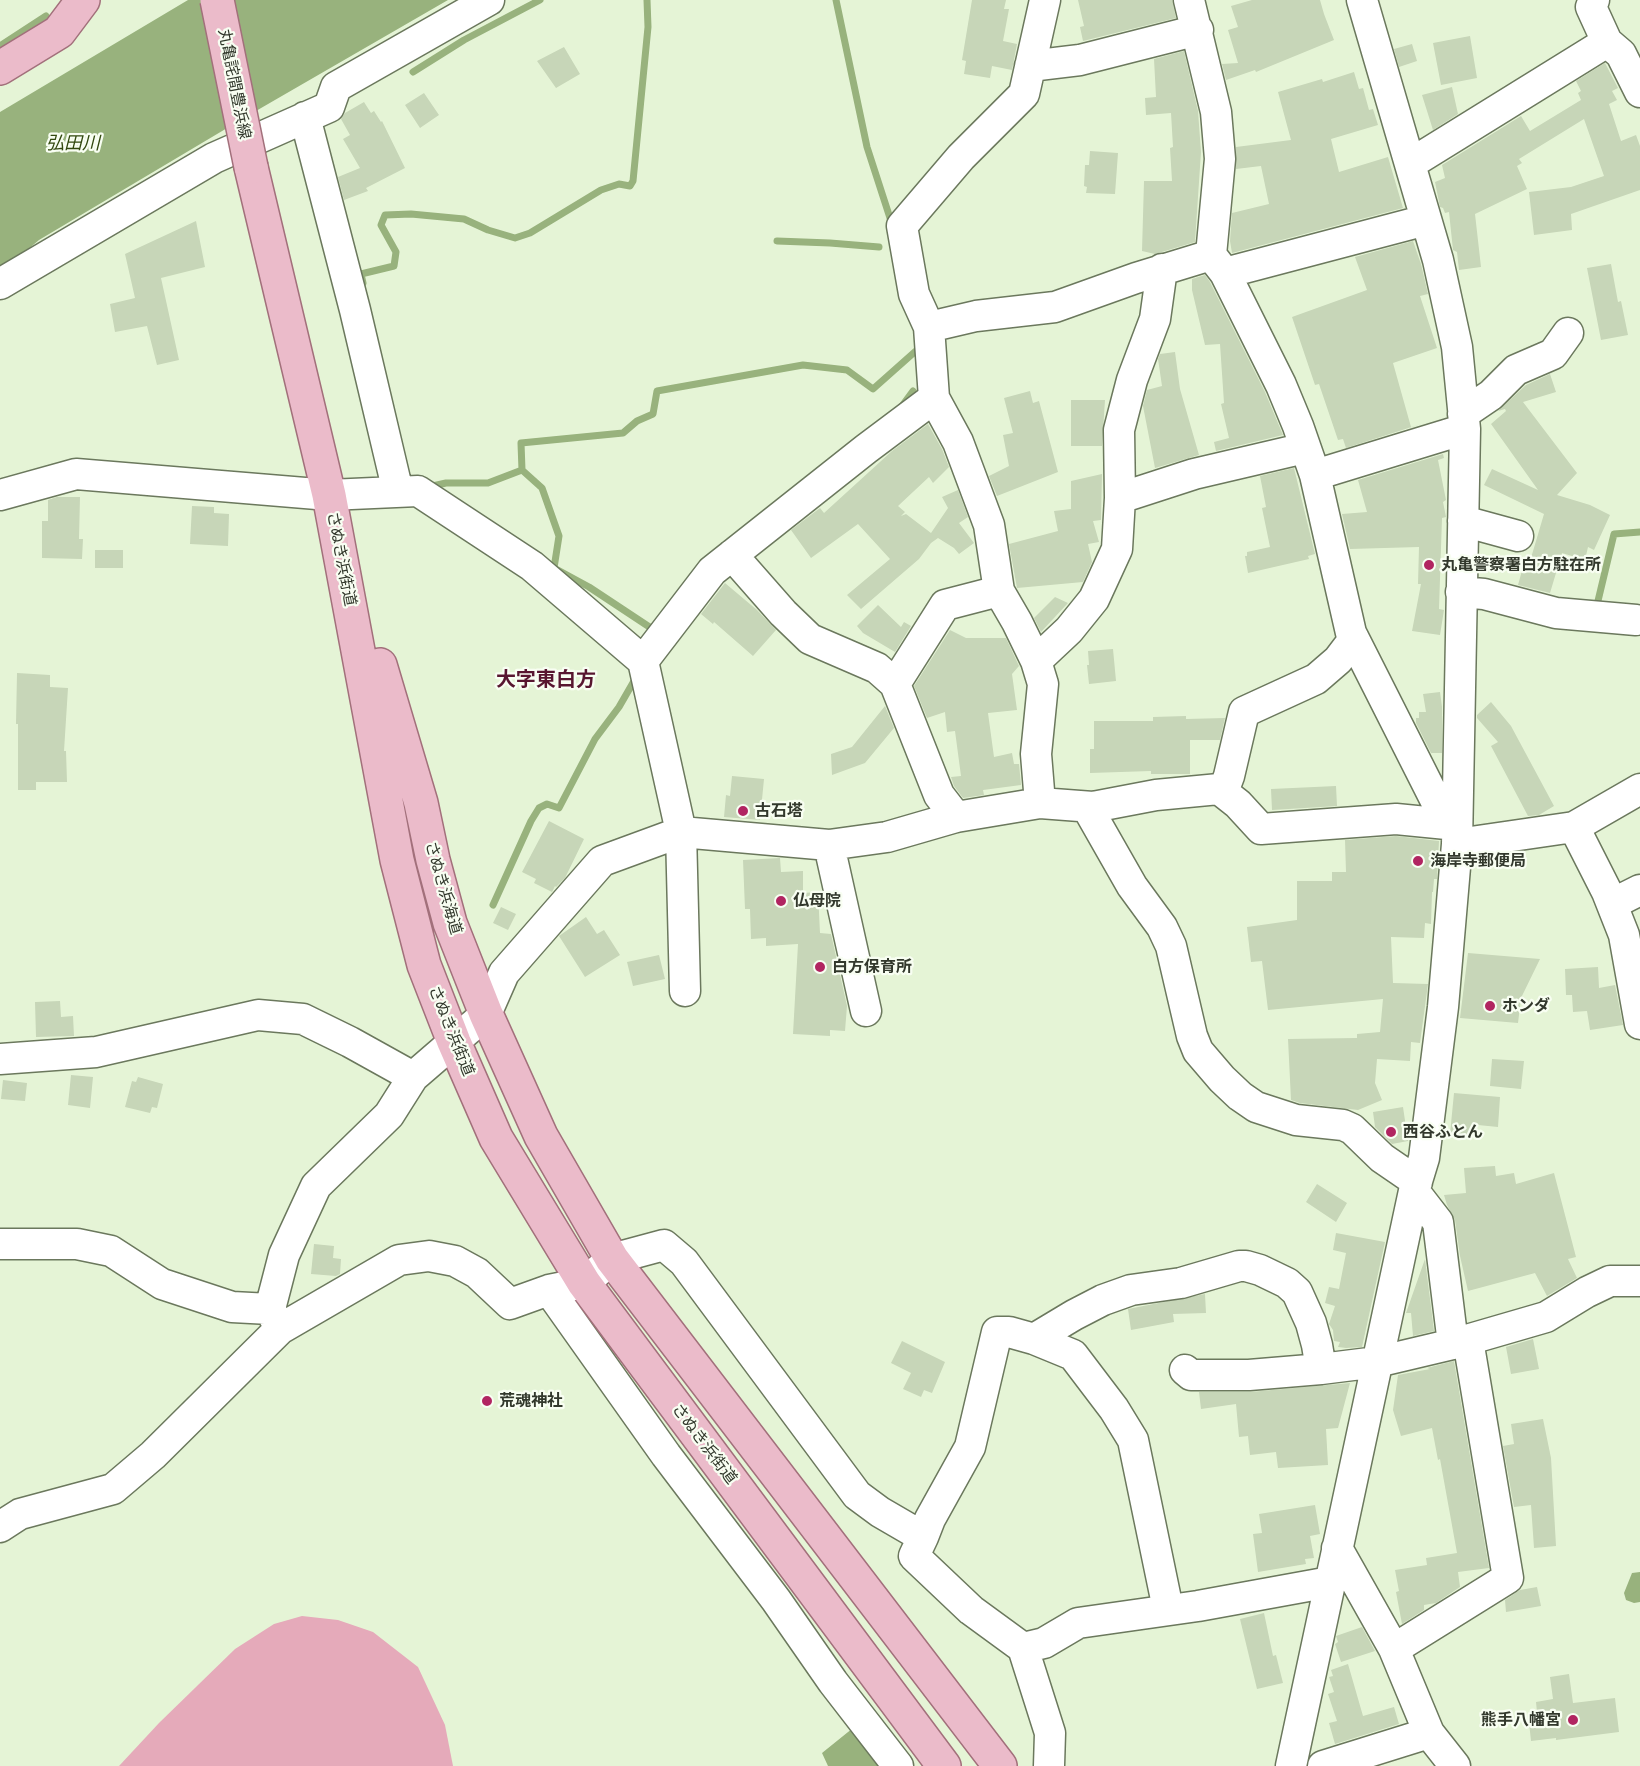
<!DOCTYPE html>
<html>
<head>
<meta charset="utf-8">
<style>
	body { margin:0 }
	canvas { display:block; background:#e5f4d6 }
</style>
</head>
<body>
<canvas width="1640" height="1766"></canvas>
<script>
const context = document.querySelector('canvas').getContext('2d');
context.lineJoin = 'round';
function fill(path, color) { context.fillStyle = color; context.fill(path, 'evenodd'); }
const toPath = rows => new Path2D(rows.map(r => 'M' + r).join(''));
function strokePath(path, color, width, dash) { context.strokeStyle = color; context.lineWidth = width; context.lineCap = dash ? 'butt' : 'round'; context.setLineDash(dash || []); context.stroke(path); }
function drawText(font, color, halo, rows, align = 'center') {
  context.font = font + ' Karla,"Noto Sans JP",sans-serif'; context.lineWidth = 4.5; context.setLineDash([]); context.textBaseline = 'middle'; context.strokeStyle = halo; context.fillStyle = color; for (const [text, x, y, turn = 0] of rows) {
    context.save(); context.translate(x, y); context.rotate((+turn || 0) * Math.PI / 180); context.textAlign = isNaN(turn) ? turn : align; if (halo) context.strokeText(text, 0, 0); context.fillText(text, 0, 0); context.restore();
  }
}
fill(toPath([
	[302,1616,338,1620,373,1632,418,1667,445,1725,453,1766,119,1766,159,1723,235,1649,274,1624]
]), '#e5aaba');
fill(toPath([
	[188,0,448,0,249,115,39,240,0,273,0,112],
	[1640,1572,1640,1602,1634,1603,1626,1600,1624,1593,1632,1573],
	[853,1728,881,1766,828,1766,822,1753]
]), '#98b27d');
strokePath(toPath([
	[836,0,867,147,890,218],
	[0,46,46,16],
	[413,72,464,40,540,0],
	[777,241,830,243,879,247],
	[363,283,361,274,394,266,396,252,381,225,385,215,411,214,464,219,488,230,515,238,530,233,601,190,619,184,630,186,633,181,648,27,647,0],
	[902,406,913,391],
	[522,470,542,488,559,536,554,568,589,587,654,630,657,627],
	[428,487,446,483,488,483,522,470,521,443,623,433,637,421,653,414,657,391,803,365,847,370,873,389,918,349],
	[1597,605,1614,534,1640,532],
	[493,905,531,821,539,808,547,804,559,808,595,739,619,707,634,681]
]), '#98b27d', 7);
fill(toPath([
	[972,0,1006,0,1004,9,1009,9,1003,41,1017,44,1012,70,992,66,990,78,964,74,966,61,962,60],
	[1078,0,1172,0,1176,18,1083,41,1080,27,1084,26],
	[1252,0,1320,0,1324,14,1334,40,1256,72,1255,70,1226,80,1222,64,1238,63,1228,30,1238,27,1231,6],
	[1470,36,1477,78,1441,85,1433,43],
	[1412,44,1417,61,1399,67,1394,49],
	[564,47,580,74,556,88,537,61],
	[1184,51,1198,111,1201,152,1195,242,1155,254,1142,251,1144,181,1172,181,1170,148,1173,147,1171,113,1146,115,1145,98,1156,97,1154,59],
	[1605,63,1618,88,1612,91,1617,100,1609,104,1621,141,1636,135,1640,146,1640,190,1571,214,1572,230,1534,235,1529,192,1571,187,1604,176,1584,119,1519,159,1522,163,1517,166,1527,189,1475,214,1481,267,1459,270,1457,252,1453,250,1449,212,1445,213,1443,208,1440,207,1435,182,1445,178,1442,165,1521,116,1530,131,1581,100,1578,93,1581,91,1576,81],
	[1354,72,1359,89,1363,88,1369,110,1373,109,1378,125,1331,139,1339,172,1388,157,1403,208,1232,253,1230,241,1232,213,1269,204,1261,166,1236,169,1236,147,1291,140,1278,92,1322,79,1323,82],
	[1452,87,1458,114,1433,130,1422,95],
	[424,93,439,115,420,128,405,105],
	[364,102,371,113,374,111,381,122,382,121,405,168,366,188,368,191,344,200,338,177,360,168,343,139,350,135,341,119,345,113],
	[1090,151,1118,153,1115,194,1086,193,1087,187,1084,186,1085,165,1089,165],
	[196,221,205,267,161,278,179,360,157,365,147,326,115,332,110,304,135,298,125,254],
	[1413,241,1421,264,1428,294,1420,296,1437,348,1393,363,1411,427,1421,424,1346,448,1343,439,1338,440,1319,384,1315,385,1292,317,1367,290,1355,257],
	[1611,264,1618,302,1621,301,1628,335,1601,340,1587,268],
	[1205,275,1210,282,1265,392,1283,435,1216,451,1214,442,1229,438,1221,404,1224,403,1220,344,1205,345,1192,290,1192,279],
	[1175,352,1180,389,1199,455,1155,468,1143,406,1147,390,1162,386,1158,359,1160,354],
	[1550,374,1556,392,1523,402,1577,473,1557,495,1590,505,1610,515,1594,550,1588,547,1585,560,1562,553,1550,593,1518,585,1523,567,1528,568,1544,514,1484,485,1492,469,1538,490,1491,424,1506,411,1505,409,1498,411,1526,385],
	[1030,391,1033,403,1039,401,1058,472,997,496,989,476,1009,466,1003,435,1013,433,1004,398],
	[1071,400,1105,400,1102,446,1071,446],
	[928,424,942,449,949,467,933,483,929,477,898,506,905,512,901,516,906,514,931,533,948,508,942,497,958,490,968,517,959,523,974,543,959,554,954,548,938,538,931,543,919,559,861,609,847,595,890,559,858,524,811,558,791,530,820,508,824,513,892,451],
	[1443,454,1444,458,1438,460,1446,500,1443,502,1446,517,1442,518,1439,609,1444,610,1440,635,1412,631,1421,584,1418,584,1419,547,1350,549,1342,514,1367,512,1358,480],
	[1294,468,1315,554,1308,556,1309,559,1248,573,1245,556,1247,556,1247,552,1270,547,1262,508,1266,507,1260,476],
	[1102,474,1101,520,1093,521,1099,542,1088,544,1092,562,1083,582,1017,588,1009,544,1058,531,1054,511,1071,509,1071,481],
	[57,497,80,497,79,539,83,539,82,559,42,558,42,521,48,521,48,500],
	[192,506,214,507,214,513,229,514,228,546,190,544],
	[95,550,123,550,123,568,95,568],
	[725,583,757,610,776,630,753,656,714,622,713,624,701,614],
	[1055,597,1068,603,1041,632,1034,618],
	[878,605,901,627,904,622,911,626,895,652,863,633,857,626],
	[950,630,966,638,1006,638,1019,666,1012,674,1017,710,988,713,994,757,1012,753,1014,764,1019,764,1021,785,983,790,984,795,963,798,954,786,951,777,961,776,955,731,947,732,945,712,927,718,914,686],
	[1113,649,1116,681,1089,684,1087,665,1089,665,1088,651],
	[17,673,50,675,50,687,68,688,64,751,66,751,67,782,36,782,36,790,18,790,18,724,16,724],
	[1440,692,1442,707,1442,753,1431,753,1416,723,1416,718,1419,718,1419,712,1426,712,1423,694],
	[1491,702,1511,726,1554,806,1539,815,1528,816,1491,746,1498,742,1477,718,1477,715],
	[885,706,894,728,865,763,832,775,831,754,852,747],
	[1186,716,1186,719,1225,718,1220,740,1190,740,1190,774,1151,774,1151,771,1090,773,1090,749,1094,749,1094,721,1153,721,1153,717],
	[732,776,764,779,760,820,724,817,726,795,730,796],
	[1336,786,1337,806,1272,810,1271,789],
	[549,821,584,839,565,878,556,887,555,886,552,892,534,883,536,879,522,872],
	[1396,836,1439,841,1437,879,1434,879,1433,892,1432,892,1431,924,1425,923,1424,938,1391,937,1393,983,1428,984,1420,1043,1411,1042,1410,1061,1377,1059,1375,1083,1382,1100,1358,1110,1300,1103,1291,1100,1288,1039,1357,1038,1357,1034,1380,1032,1383,999,1268,1010,1262,961,1251,962,1247,927,1297,920,1297,881,1332,881,1332,872,1346,872,1345,840],
	[780,858,781,872,803,871,803,893,818,892,820,933,831,934,847,1006,845,1031,830,1030,830,1036,793,1034,798,944,766,946,766,938,751,939,750,909,745,909,743,860],
	[501,907,516,914,508,930,493,923],
	[586,917,597,934,604,930,620,955,585,977,559,936],
	[1468,953,1540,959,1521,998,1518,1023,1460,1018],
	[659,955,665,979,633,986,627,962],
	[1598,967,1599,988,1615,985,1623,1025,1590,1030,1587,1011,1573,1012,1572,995,1566,995,1565,969],
	[60,1001,61,1017,73,1016,74,1036,36,1037,35,1002],
	[1492,1059,1524,1061,1521,1089,1490,1086],
	[71,1075,93,1077,90,1108,68,1105],
	[138,1077,163,1084,157,1108,152,1107,150,1113,125,1107,132,1081,136,1082],
	[3,1080,27,1083,25,1101,1,1099],
	[1454,1093,1500,1097,1498,1127,1478,1125,1473,1136,1450,1134],
	[1403,1107,1408,1141,1392,1144,1375,1127,1373,1112],
	[1495,1166,1496,1176,1514,1173,1516,1184,1554,1173,1576,1257,1568,1259,1577,1278,1547,1296,1535,1273,1468,1291,1460,1256,1455,1220,1447,1205,1444,1195,1466,1193,1464,1168],
	[1317,1184,1347,1203,1336,1222,1306,1202],
	[1336,1233,1385,1242,1362,1347,1346,1348,1338,1347,1340,1342,1334,1341,1333,1330,1329,1324,1335,1306,1325,1303,1329,1287,1339,1289,1346,1253,1333,1250],
	[314,1244,334,1246,333,1258,341,1259,340,1274,336,1276,311,1274],
	[1425,1259,1434,1331,1413,1336,1411,1313,1406,1313],
	[1205,1294,1206,1313,1173,1314,1174,1322,1131,1330,1128,1309],
	[1533,1339,1539,1369,1511,1374,1506,1347],
	[902,1341,945,1362,932,1393,924,1390,921,1397,903,1389,911,1373,891,1363],
	[1454,1361,1489,1568,1458,1572,1460,1587,1436,1603,1424,1605,1424,1610,1402,1624,1396,1592,1399,1591,1395,1570,1427,1565,1426,1558,1457,1553,1440,1459,1438,1460,1432,1428,1401,1436,1393,1410,1398,1375,1430,1369,1427,1368],
	[1350,1383,1338,1428,1326,1429,1328,1465,1278,1468,1276,1452,1250,1455,1248,1436,1239,1437,1236,1404,1201,1409,1199,1392,1250,1392],
	[1543,1419,1551,1458,1556,1546,1534,1548,1531,1505,1514,1507,1503,1446,1514,1444,1511,1424],
	[1315,1505,1320,1534,1310,1536,1314,1558,1305,1559,1306,1564,1258,1572,1253,1534,1262,1533,1259,1514],
	[1537,1587,1541,1606,1506,1612,1505,1600,1520,1590],
	[1264,1613,1273,1656,1276,1655,1283,1683,1257,1689,1240,1619],
	[1362,1627,1375,1651,1341,1662,1335,1644,1338,1642,1336,1636],
	[1348,1664,1363,1716,1394,1707,1399,1724,1335,1744,1329,1723,1337,1721,1328,1694,1334,1692,1329,1677,1333,1676,1331,1670],
	[1569,1674,1573,1703,1615,1698,1619,1732,1556,1740,1556,1738,1531,1741,1528,1713,1537,1712,1536,1702,1553,1699,1550,1677]
]), '#c7d6b8');
const minor = toPath([
	[1189,0,1216,112,1220,159,1211,255,1225,273,1281,385,1298,426,1315,475,1351,633,1441,811,1457,825],
	[1607,42,1621,54,1640,92],
	[1030,66,1080,60,1198,30],
	[305,117,355,310,398,492],
	[1410,164,1607,42,1591,7,1594,0],
	[1225,273,1426,220],
	[0,284,214,158,329,107,336,87,489,0],
	[929,327,914,294,902,226,961,157,1024,94,1045,0],
	[934,398,958,442,989,525,999,591,1017,622,1036,661],
	[1463,414,1491,395,1516,370,1553,354,1568,333],
	[1315,475,1465,429],
	[0,495,76,474,329,495,418,491,532,566,643,661,681,832,685,991],
	[1120,498,1194,474,1305,448],
	[1463,521,1518,536],
	[732,555,783,613,810,639,877,668,895,684,939,795,956,817],
	[1461,592,1484,594,1556,613,1636,620],
	[643,661,712,571,866,449,934,398,929,327,976,316,1055,307,1136,278,1211,255],
	[895,684,945,605,999,591],
	[1223,792,1229,776,1244,712,1316,679,1338,660,1354,639],
	[1040,803,1036,754,1043,684,1036,661,1069,630,1094,599,1117,549,1120,498,1119,430,1132,380,1155,319,1162,269],
	[1087,807,1132,886,1162,927,1171,946,1192,1036,1198,1051,1222,1079,1240,1096,1256,1107,1296,1120,1343,1125,1352,1129,1382,1158,1417,1182],
	[1574,827,1607,892,1624,935,1640,1024],
	[1457,844,1574,827,1640,789],
	[829,845,866,1011],
	[1612,904,1640,890],
	[0,1059,96,1052,258,1015,303,1019,350,1042,413,1077],
	[1414,1191,1438,1222,1453,1344],
	[0,1244,77,1244,111,1251,162,1284,232,1307,270,1309],
	[549,1290,666,1455,776,1600,833,1682,898,1766],
	[280,1329,270,1309,284,1255,316,1186,389,1115,413,1077,486,1014,504,973,602,861,681,832,829,845,887,837,956,817,1040,803,1093,807,1156,795,1219,789,1238,804,1261,829,1396,819,1457,825],
	[1034,1339,1073,1355,1114,1409,1133,1440,1168,1609],
	[1185,1370,1191,1375,1249,1375,1321,1369,1377,1362,1453,1344,1546,1317,1587,1292,1610,1281,1640,1281],
	[0,1527,20,1514,113,1489,153,1455,280,1329,399,1260,429,1256,455,1261,477,1273,510,1304,549,1290,584,1283,612,1259,664,1245,684,1262,857,1495,880,1512,923,1537,914,1556,971,1610,1023,1648,1050,1733,1049,1766],
	[923,1537,930,1519,970,1447,997,1332,1009,1332,1034,1339,1074,1315,1103,1300,1131,1290,1181,1283,1239,1266,1246,1266,1260,1270,1287,1283,1297,1292,1311,1323,1317,1345,1321,1369],
	[1337,1548,1394,1649,1429,1733,1455,1766],
	[1023,1648,1044,1643,1078,1623,1198,1606,1330,1582],
	[1394,1649,1508,1578,1468,1340],
	[1291,1766,1414,1191,1424,1158,1443,1007,1457,844,1465,429,1457,347,1438,260,1362,0],
	[1323,1766,1429,1733]
]);
const major = toPath([
	[0,68,59,32,83,0],
	[251,167,329,495,397,860,424,965,454,1042,496,1138,584,1283,944,1766],
	[380,665,421,803,433,860,450,923,486,1014,541,1136,612,1259,1000,1766]
]);
strokePath(minor, '#6b785d', 33);
strokePath(major, '#a2707b', 36);
strokePath(minor, '#fff', 30);
strokePath(major, '#ebbbca', 33);
const majorBridge = toPath([
	[217,0,251,167]
]);
strokePath(majorBridge, '#a2707b', 36, []);
strokePath(majorBridge, '#ebbbca', 33);
for (const [x, y, r, color] of [
	[1429,565,6,"#b12561"],
	[743,811,6,"#b12561"],
	[1418,861,6,"#b12561"],
	[781,901,6,"#b12561"],
	[820,967,6,"#b12561"],
	[1490,1006,6,"#b12561"],
	[1391,1132,6,"#b12561"],
	[487,1401,6,"#b12561"],
	[1573,1720,6,"#b12561"]
]) { const dot = new Path2D(); dot.arc(x, y, r, 0, 2 * Math.PI); context.fillStyle = color; context.fill(dot); strokePath(dot, '#f8fef2', 2); }
drawText('16px', '#32382c', '#f8fef2', [
	["丸亀詫間豊浜線",234,84,79],
	["さぬき浜街道",341,559,79],
	["さぬき浜海道",443,888,74],
	["さぬき浜街道",451,1031,68],
	["さぬき浜街道",704,1444,53]
]);
drawText('bold 16px', '#32382c', '#f8fef2', [
	["丸亀警察署白方駐在所",1441,565],
	["古石塔",755,811],
	["海岸寺郵便局",1430,861],
	["仏母院",793,901],
	["白方保育所",832,967],
	["ホンダ",1502,1006],
	["西谷ふとん",1403,1132],
	["荒魂神社",499,1401],
	["熊手八幡宮",1561,1720,"right"]
], 'left');
drawText('italic 18px', '#31480e', '#f8fef2', [
	["弘田川",73,144]
]);
drawText('bold 20px', '#581630', '#f8fef2', [
	["大字東白方",546,680]
]);
</script>
</body>
</html>
